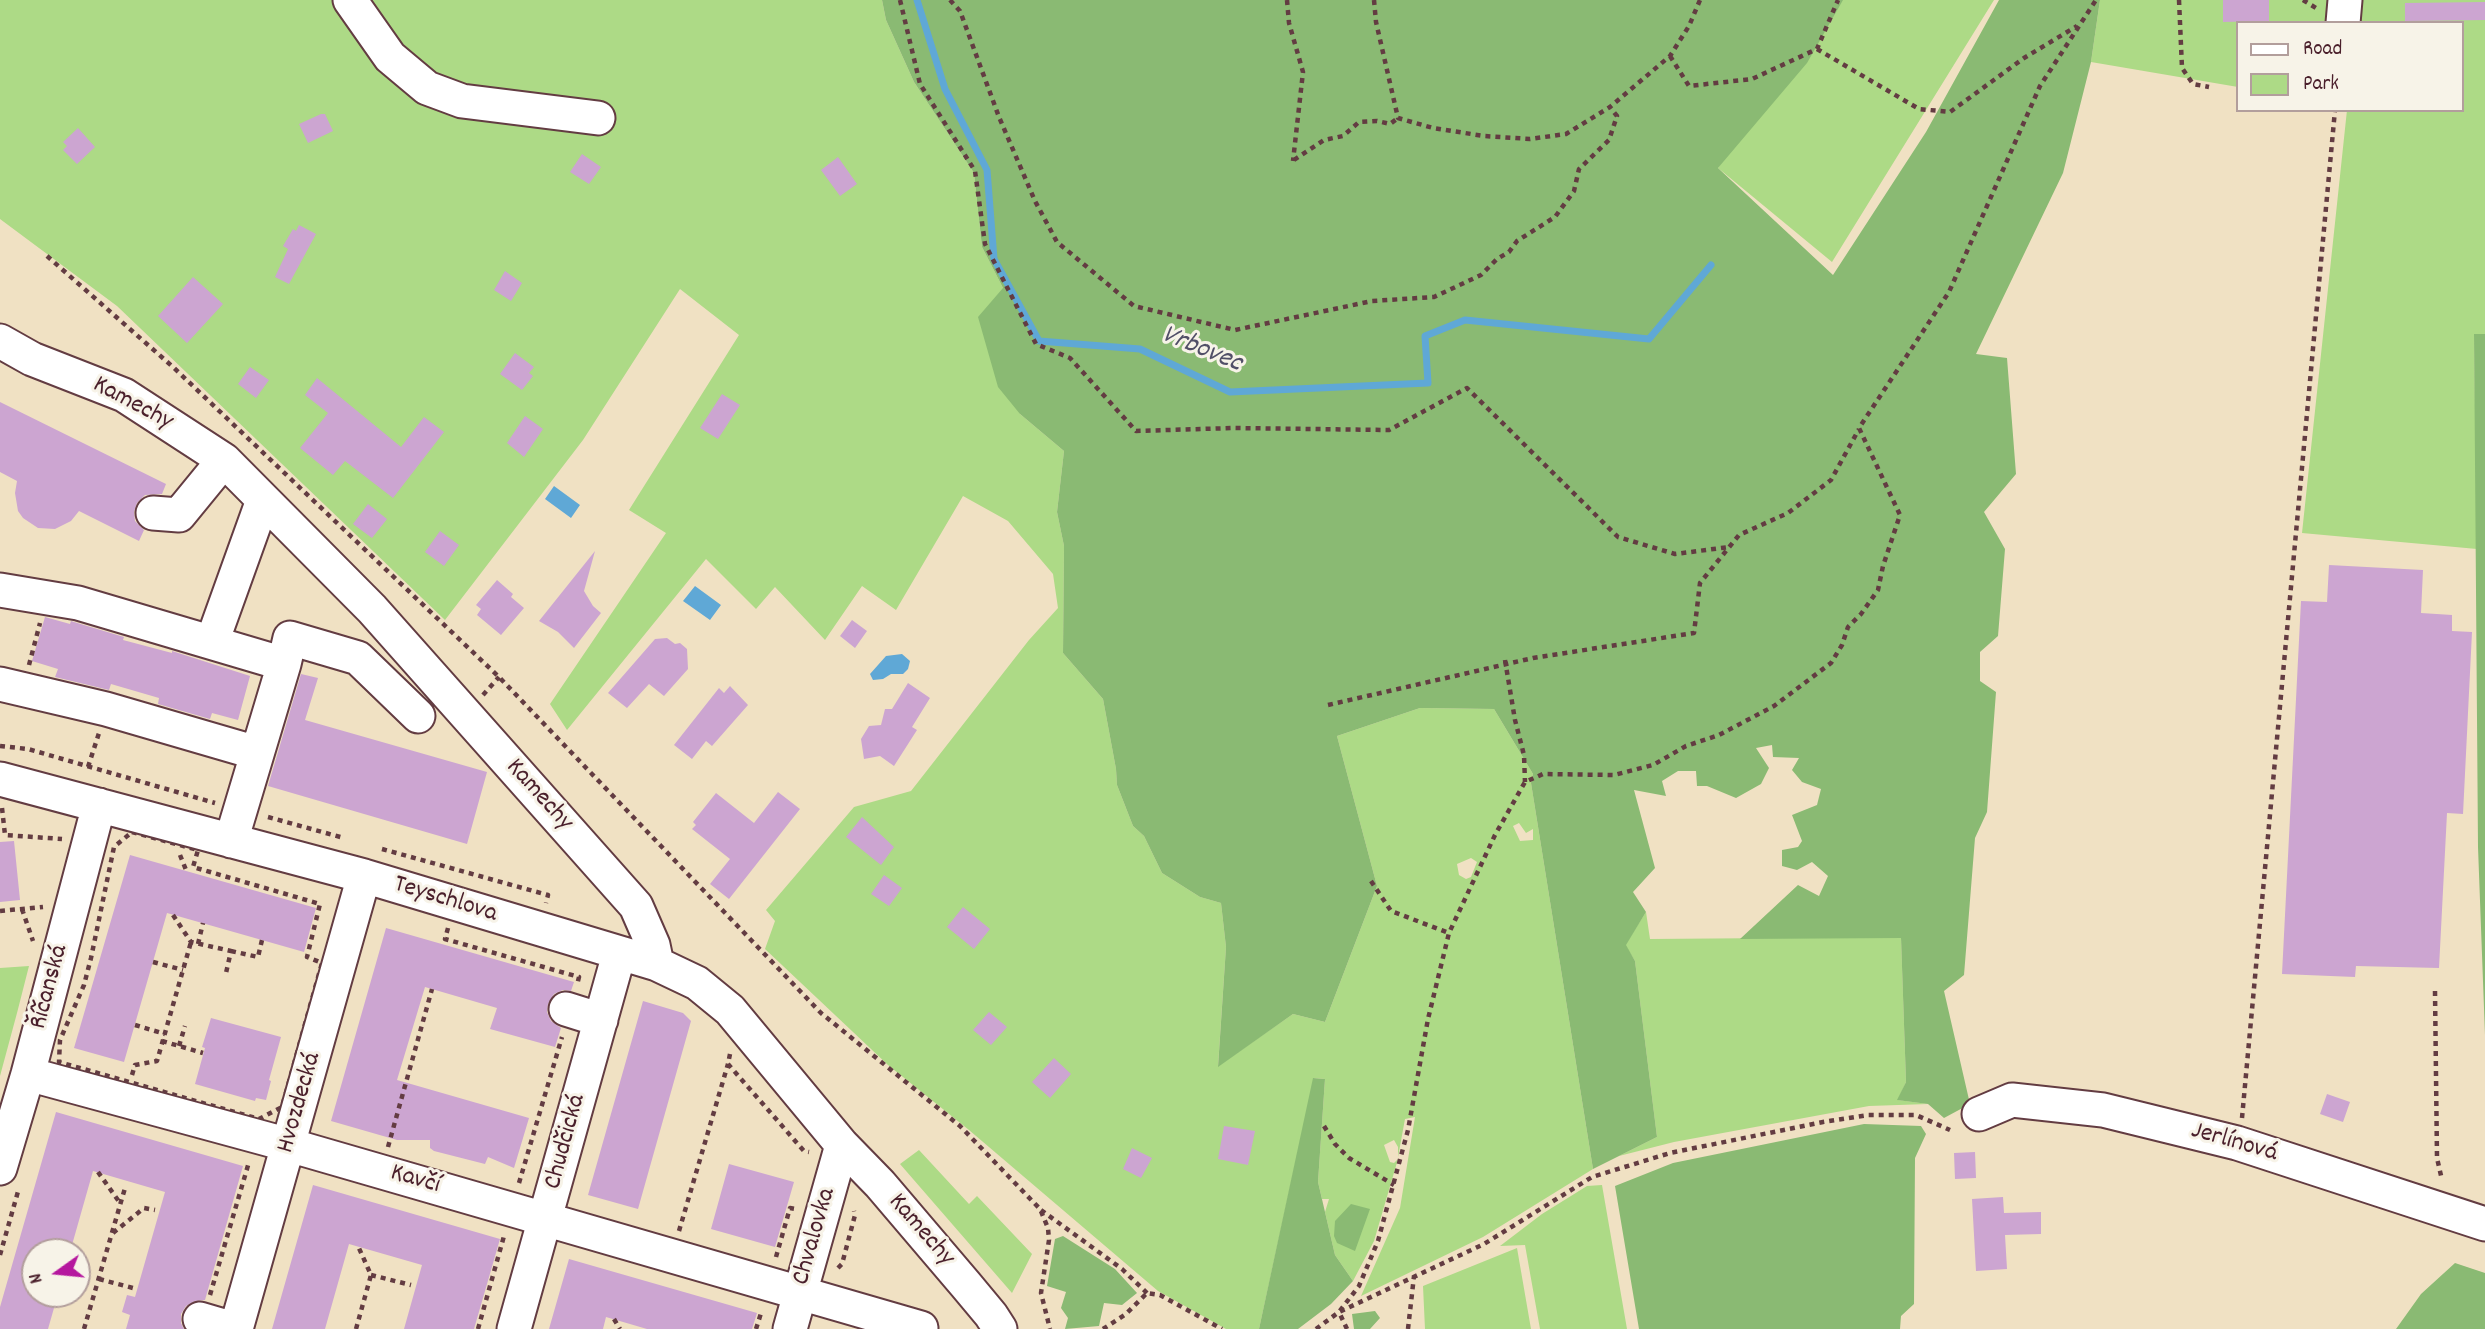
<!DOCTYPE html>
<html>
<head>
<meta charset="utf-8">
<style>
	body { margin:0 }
	#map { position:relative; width:2485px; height:1329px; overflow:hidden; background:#f0e1c3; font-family:Dekko,sans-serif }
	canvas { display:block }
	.legend { position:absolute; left:2236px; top:21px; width:228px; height:91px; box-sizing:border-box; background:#f7f3e8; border:2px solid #b29e9c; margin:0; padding:9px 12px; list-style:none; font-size:21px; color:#4a1f2b }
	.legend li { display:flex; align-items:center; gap:14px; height:35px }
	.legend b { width:35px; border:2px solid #b29e9c }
	.north { position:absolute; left:21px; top:1238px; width:70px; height:70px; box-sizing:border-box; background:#f7f3e8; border:2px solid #b29e9c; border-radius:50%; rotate:255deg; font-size:19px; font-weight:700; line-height:28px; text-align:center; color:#4a1f2b }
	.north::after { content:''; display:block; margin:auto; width:24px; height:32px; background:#b5179e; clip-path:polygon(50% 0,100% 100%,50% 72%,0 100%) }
</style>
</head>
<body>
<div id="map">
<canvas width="2485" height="1329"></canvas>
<ul class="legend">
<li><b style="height:9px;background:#fff"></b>Road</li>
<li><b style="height:19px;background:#adda86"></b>Park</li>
</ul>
<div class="north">N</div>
</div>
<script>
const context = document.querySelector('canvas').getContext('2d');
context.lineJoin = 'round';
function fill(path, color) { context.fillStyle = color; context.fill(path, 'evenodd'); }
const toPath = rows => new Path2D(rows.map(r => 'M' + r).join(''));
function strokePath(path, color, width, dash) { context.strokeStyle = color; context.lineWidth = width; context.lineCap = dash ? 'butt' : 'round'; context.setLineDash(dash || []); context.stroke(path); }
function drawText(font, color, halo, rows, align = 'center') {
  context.font = font + ' Dekko,sans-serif'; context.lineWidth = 6; context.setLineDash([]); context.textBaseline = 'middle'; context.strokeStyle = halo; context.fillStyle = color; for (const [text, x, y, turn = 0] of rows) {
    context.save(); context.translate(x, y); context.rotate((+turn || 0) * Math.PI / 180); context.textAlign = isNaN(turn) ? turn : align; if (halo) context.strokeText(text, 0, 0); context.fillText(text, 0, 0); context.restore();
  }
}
fill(toPath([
	[0,0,882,0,886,20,914,82,974,173,982,247,1003,288,1020,414,1064,451,1057,512,1064,546,1063,653,1103,699,1116,769,1117,785,1133,826,1144,836,1162,873,1200,897,1221,903,1226,947,1218,1066,1293,1014,1325,1022,1377,886,1337,736,1420,708,1494,709,1533,774,1531,783,1593,1169,1483,1237,1361,1296,1400,1208,1415,1117,1405,1119,1398,1157,1398,1147,1394,1140,1384,1145,1390,1162,1394,1163,1398,1159,1374,1241,1353,1281,1335,1255,1325,1212,1329,1199,1322,1199,1318,1182,1325,1079,1314,1078,1259,1329,1226,1329,1158,1291,969,1130,888,1065,765,949,775,921,766,910,854,807,911,791,1029,640,1058,608,1053,574,1008,521,963,496,896,610,862,586,825,640,775,587,756,609,706,559,567,730,550,704,666,533,629,510,739,335,680,289,583,440,445,620,117,306,0,219],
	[1519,823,1526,833,1533,829,1533,840,1520,841,1513,826],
	[1471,858,1477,862,1471,877,1466,879,1459,875,1457,864],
	[1821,0,1994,0,1832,262,1718,168],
	[2100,0,2485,0,2485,334,2474,334,2477,549,2302,533,2347,110,2462,110,2462,23,2238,23,2238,87,2091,62],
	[1646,912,1650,939,1901,937,1906,1082,1898,1100,1928,1104,1869,1106,1674,1142,1619,1156,1657,1137,1635,961,1625,945],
	[29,966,17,1013,0,1076,0,968],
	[919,1150,969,1204,977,1196,1032,1254,1012,1293,900,1164],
	[1602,1185,1627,1329,1540,1329,1525,1245,1500,1246,1542,1214,1587,1186],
	[1517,1248,1531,1329,1425,1329,1423,1286]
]), '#adda86');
fill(toPath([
	[882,0,1843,0,1807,63,1718,168,1833,275,1926,132,1999,0,2100,0,2091,62,2063,173,1976,354,2007,358,2016,474,1984,512,2005,549,1998,636,1980,652,1980,681,1996,692,1987,812,1975,838,1964,975,1944,991,1970,1104,1944,1118,1928,1104,1897,1100,1906,1082,1901,938,1740,939,1798,885,1819,896,1828,876,1812,862,1797,870,1782,866,1782,850,1798,847,1802,841,1792,815,1817,805,1821,789,1802,782,1792,770,1799,758,1773,757,1772,745,1756,748,1769,768,1761,784,1736,798,1707,786,1697,786,1696,771,1678,771,1662,781,1666,796,1634,790,1655,868,1633,892,1646,912,1626,945,1635,961,1657,1137,1593,1169,1531,783,1533,774,1494,709,1420,708,1337,736,1377,886,1325,1022,1293,1014,1218,1067,1226,947,1221,903,1200,897,1162,873,1144,836,1133,826,1117,785,1116,769,1103,699,1063,653,1064,546,1057,512,1064,451,1020,414,998,387,978,317,1003,288,982,247,974,173,914,82,886,20],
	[2474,334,2485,334,2485,1035,2478,847],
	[1313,1078,1325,1079,1318,1182,1335,1255,1353,1281,1331,1304,1298,1329,1259,1329],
	[1864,1124,1921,1126,1926,1134,1915,1158,1914,1304,1901,1316,1900,1329,1639,1329,1615,1186,1673,1163],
	[1351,1204,1370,1209,1355,1251,1337,1243,1334,1236,1335,1221],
	[1063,1236,1115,1269,1137,1293,1122,1305,1104,1303,1099,1326,1065,1329,1068,1318,1061,1308,1066,1292,1047,1286,1055,1239],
	[2455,1263,2485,1273,2485,1329,2396,1329,2421,1294],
	[1375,1311,1380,1318,1370,1329,1354,1329,1352,1314]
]), '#8aba73');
fill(toPath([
	[554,486,580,505,571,518,545,499],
	[695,586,721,605,710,620,683,601],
	[902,654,910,661,908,669,903,674,891,674,883,679,873,680,870,674,886,656]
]), '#5fa8d6');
strokePath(toPath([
	[917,0,945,89,987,170,994,259,1039,341,1140,349,1230,392,1428,383,1425,336,1465,320,1649,339,1711,265]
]), '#5fa8d6', 7);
fill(toPath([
	[2223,0,2269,0,2269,21,2223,22],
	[2485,2,2485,20,2405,21,2405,3],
	[321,114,325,114,333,131,308,143,299,124],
	[78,128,95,147,77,164,63,150,67,146,63,142],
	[582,154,601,167,589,184,570,172],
	[838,157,857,184,840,196,821,170],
	[299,225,316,234,289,284,275,277,288,249,283,246,293,229,296,231],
	[505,271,522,283,511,301,494,290],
	[193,277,223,304,187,343,158,316],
	[515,353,534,367,529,373,533,376,522,390,500,374],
	[250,367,269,380,256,398,238,384],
	[317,378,401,447,424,417,444,432,393,498,345,461,333,475,300,448,328,413,305,395],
	[722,394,740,405,718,439,700,428],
	[0,402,166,484,162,494,145,495,137,503,134,512,135,521,144,530,139,541,79,511,71,521,55,529,38,528,23,518,18,511,15,493,17,481,0,472],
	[525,416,543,429,524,457,507,443],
	[368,504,387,519,372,538,353,524],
	[440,531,459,545,444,566,425,552],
	[595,551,584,591,593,606,601,613,574,648,558,632,539,621],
	[2329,565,2423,570,2421,613,2452,615,2452,631,2472,632,2463,814,2447,813,2439,968,2356,966,2355,977,2282,974,2301,601,2327,602],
	[497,580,513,594,511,597,524,608,501,635,477,615,481,609,476,605],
	[45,617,70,624,71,621,74,622,124,637,123,640,172,653,172,651,250,676,238,720,212,713,210,719,158,704,159,698,111,684,109,690,55,677,58,669,32,661],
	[852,620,867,631,855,648,840,636],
	[667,638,675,644,680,643,687,649,688,669,664,696,649,684,627,708,608,693,655,639],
	[301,674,318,678,305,720,487,772,467,844,268,786],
	[908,683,930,698,912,727,917,730,894,766,880,756,864,759,861,739,869,726,881,725,885,709,892,709],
	[730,686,748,705,712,746,706,741,692,759,674,745,719,688,724,693],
	[778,792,800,809,729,899,710,884,730,859,692,829,696,825,693,822,716,793,754,823],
	[862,817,894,847,881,865,846,837],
	[14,841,20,900,0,902,0,842],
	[130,855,316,908,304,952,167,913,124,1062,74,1048],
	[884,875,902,888,889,906,871,894],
	[963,907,990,929,974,949,947,927],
	[386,928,574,982,571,991,563,990,554,994,548,1004,547,1012,551,1021,561,1028,555,1047,490,1029,497,1008,425,987,397,1080,529,1118,514,1168,488,1157,485,1164,434,1151,430,1148,430,1140,397,1140,331,1121],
	[643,1001,683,1013,691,1021,638,1209,588,1195],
	[989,1012,1007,1027,991,1045,973,1030],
	[211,1018,281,1037,269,1080,271,1081,266,1100,256,1098,255,1101,195,1084,205,1048,202,1047],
	[1054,1058,1071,1074,1050,1098,1032,1082],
	[2327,1094,2350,1102,2343,1122,2320,1114],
	[56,1112,243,1166,205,1300,195,1301,186,1306,181,1314,181,1323,184,1329,126,1329,130,1315,122,1312,127,1295,135,1297,165,1192,93,1171,70,1252,35,1252,35,1294,58,1294,48,1329,0,1329,0,1307],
	[1224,1126,1255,1131,1248,1165,1218,1159],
	[1132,1148,1152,1158,1141,1178,1123,1169],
	[1975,1152,1976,1178,1955,1179,1954,1153],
	[729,1164,794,1182,775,1247,711,1229],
	[313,1185,500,1239,474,1329,404,1329,422,1265,349,1244,325,1329,272,1329],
	[2003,1197,2004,1213,2041,1212,2041,1234,2005,1235,2007,1269,1976,1271,1972,1199],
	[569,1259,757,1313,752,1329,647,1329,606,1317,603,1329,549,1329]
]), '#cca5d1');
const minor = toPath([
	[350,0,390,57,427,88,462,101,598,118],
	[2343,23,2345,0],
	[0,341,32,359,124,395,224,460,372,609,636,906,653,945,657,964],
	[153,513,179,515,224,460],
	[0,590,78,603,284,664,231,841],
	[212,642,263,500],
	[284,664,290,638,358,658,418,716],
	[0,684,106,709,257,753],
	[0,779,364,876,657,964,697,983,730,1010,842,1145,880,1184,966,1285,991,1315,1000,1329],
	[566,1009,601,1020],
	[28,1074,289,1145,921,1328],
	[1979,1114,2012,1100,2103,1110,2237,1143,2485,1224],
	[0,1168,28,1074,99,805],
	[200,1319,234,1329],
	[236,1329,364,876],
	[514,1329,619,954],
	[790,1329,842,1145]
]);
strokePath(minor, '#633c42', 37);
strokePath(toPath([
	[900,0,920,84,975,171,985,244,1036,344,1070,358,1136,431,1233,428,1389,430,1467,388,1618,537,1675,554,1729,547],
	[950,0,960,11,999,117,1035,201,1057,242,1134,306,1235,330,1372,301,1434,297,1481,275,1497,259,1509,252,1517,241,1555,217,1574,191,1579,169,1609,140,1617,116,1610,107],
	[1287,0,1289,23,1303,72,1293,161],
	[1374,0,1376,22,1398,118,1433,128,1484,136,1530,139,1566,134,1610,107,1670,56,1689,26,1700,0],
	[2179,0,2182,68,2193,84,2209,87],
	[2303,0,2316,8],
	[1817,49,1919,109,1950,112,2024,58,2077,26],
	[1670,56,1689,86,1752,79,1817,49,1838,0],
	[1294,160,1324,140,1343,136,1359,122,1377,121,1390,124,1398,118],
	[47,256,173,367,499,677,821,1013,960,1126,1040,1209,1048,1228,1049,1240,1041,1293,1050,1329],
	[1505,660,1515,720,1524,755,1525,782],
	[29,665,40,623],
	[483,695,499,677],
	[1328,705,1533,658,1694,633,1700,583,1739,535,1788,513,1831,480,1859,429],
	[0,746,28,749,215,803],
	[88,767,99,733],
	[2,808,5,835,62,839],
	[268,817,344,838],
	[132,832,198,850,193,867,320,904,307,957,322,963,282,1107,259,1119,59,1062,60,1040,84,985,91,958,114,847,132,832],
	[382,849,548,895,546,903],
	[180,855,186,870],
	[1371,881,1391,911,1449,933],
	[22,909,33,941],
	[0,911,43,907],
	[173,915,191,942,231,951,226,973],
	[448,928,445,939,579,977,577,985],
	[198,944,203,923],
	[231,951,258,957,262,940],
	[153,962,183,970],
	[2435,991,2437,1158,2442,1180],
	[135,1025,165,1034],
	[162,1041,203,1053],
	[179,1046,185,1026],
	[730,1054,728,1064,804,1151,809,1152],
	[132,1075,135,1065,157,1061,191,942],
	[2242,1118,2335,110],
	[1324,1126,1335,1144,1349,1158,1394,1185],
	[388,1147,432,989],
	[98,1172,120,1203],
	[519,1183,562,1037],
	[1041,1210,1122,1269,1147,1293],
	[679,1231,728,1064],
	[113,1233,144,1208,155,1210],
	[0,1255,19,1188],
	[776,1257,790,1208,796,1209],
	[838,1268,842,1264,855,1215,854,1211],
	[371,1275,411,1285],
	[99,1279,133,1288],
	[210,1295,249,1162],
	[614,1319,620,1329],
	[84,1329,125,1188],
	[356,1329,371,1275,358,1246],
	[478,1329,504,1236],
	[756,1329,762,1310],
	[1103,1329,1126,1314,1147,1293,1160,1295,1222,1329],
	[1316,1329,1339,1312,1359,1286,1378,1241,1408,1130,1428,1019,1449,933,1495,835,1525,782,1543,774,1614,775,1653,765,1686,746,1719,735,1774,706,1831,663,1842,645,1848,627,1861,614,1878,590,1883,566,1900,515,1859,428,1949,292,2040,86,2096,0],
	[1347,1329,1339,1312,1484,1244,1592,1177,1670,1153,1823,1122,1868,1115,1916,1115,1950,1130],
	[1408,1329,1414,1276]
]), '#633c42', 4.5, [5, 5]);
strokePath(minor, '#fff', 33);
drawText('26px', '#4a1f2b', '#f7f3e8', [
	["Kamechy",132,405,28],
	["Kamechy",538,796,48],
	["Teyschlova",445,901,17],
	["Říčanská",51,987,-75],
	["Hvozdecká",301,1103,-74],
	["Chudčická",567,1142,-75],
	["Jerlínová",2234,1144,16],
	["Kavčí",415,1181,16],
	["Kamechy",920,1231,49],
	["Chvalovka",816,1237,-74]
]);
drawText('italic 28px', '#514f67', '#f7f3e8', [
	["Vrbovec",1201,351,22]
]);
</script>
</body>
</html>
